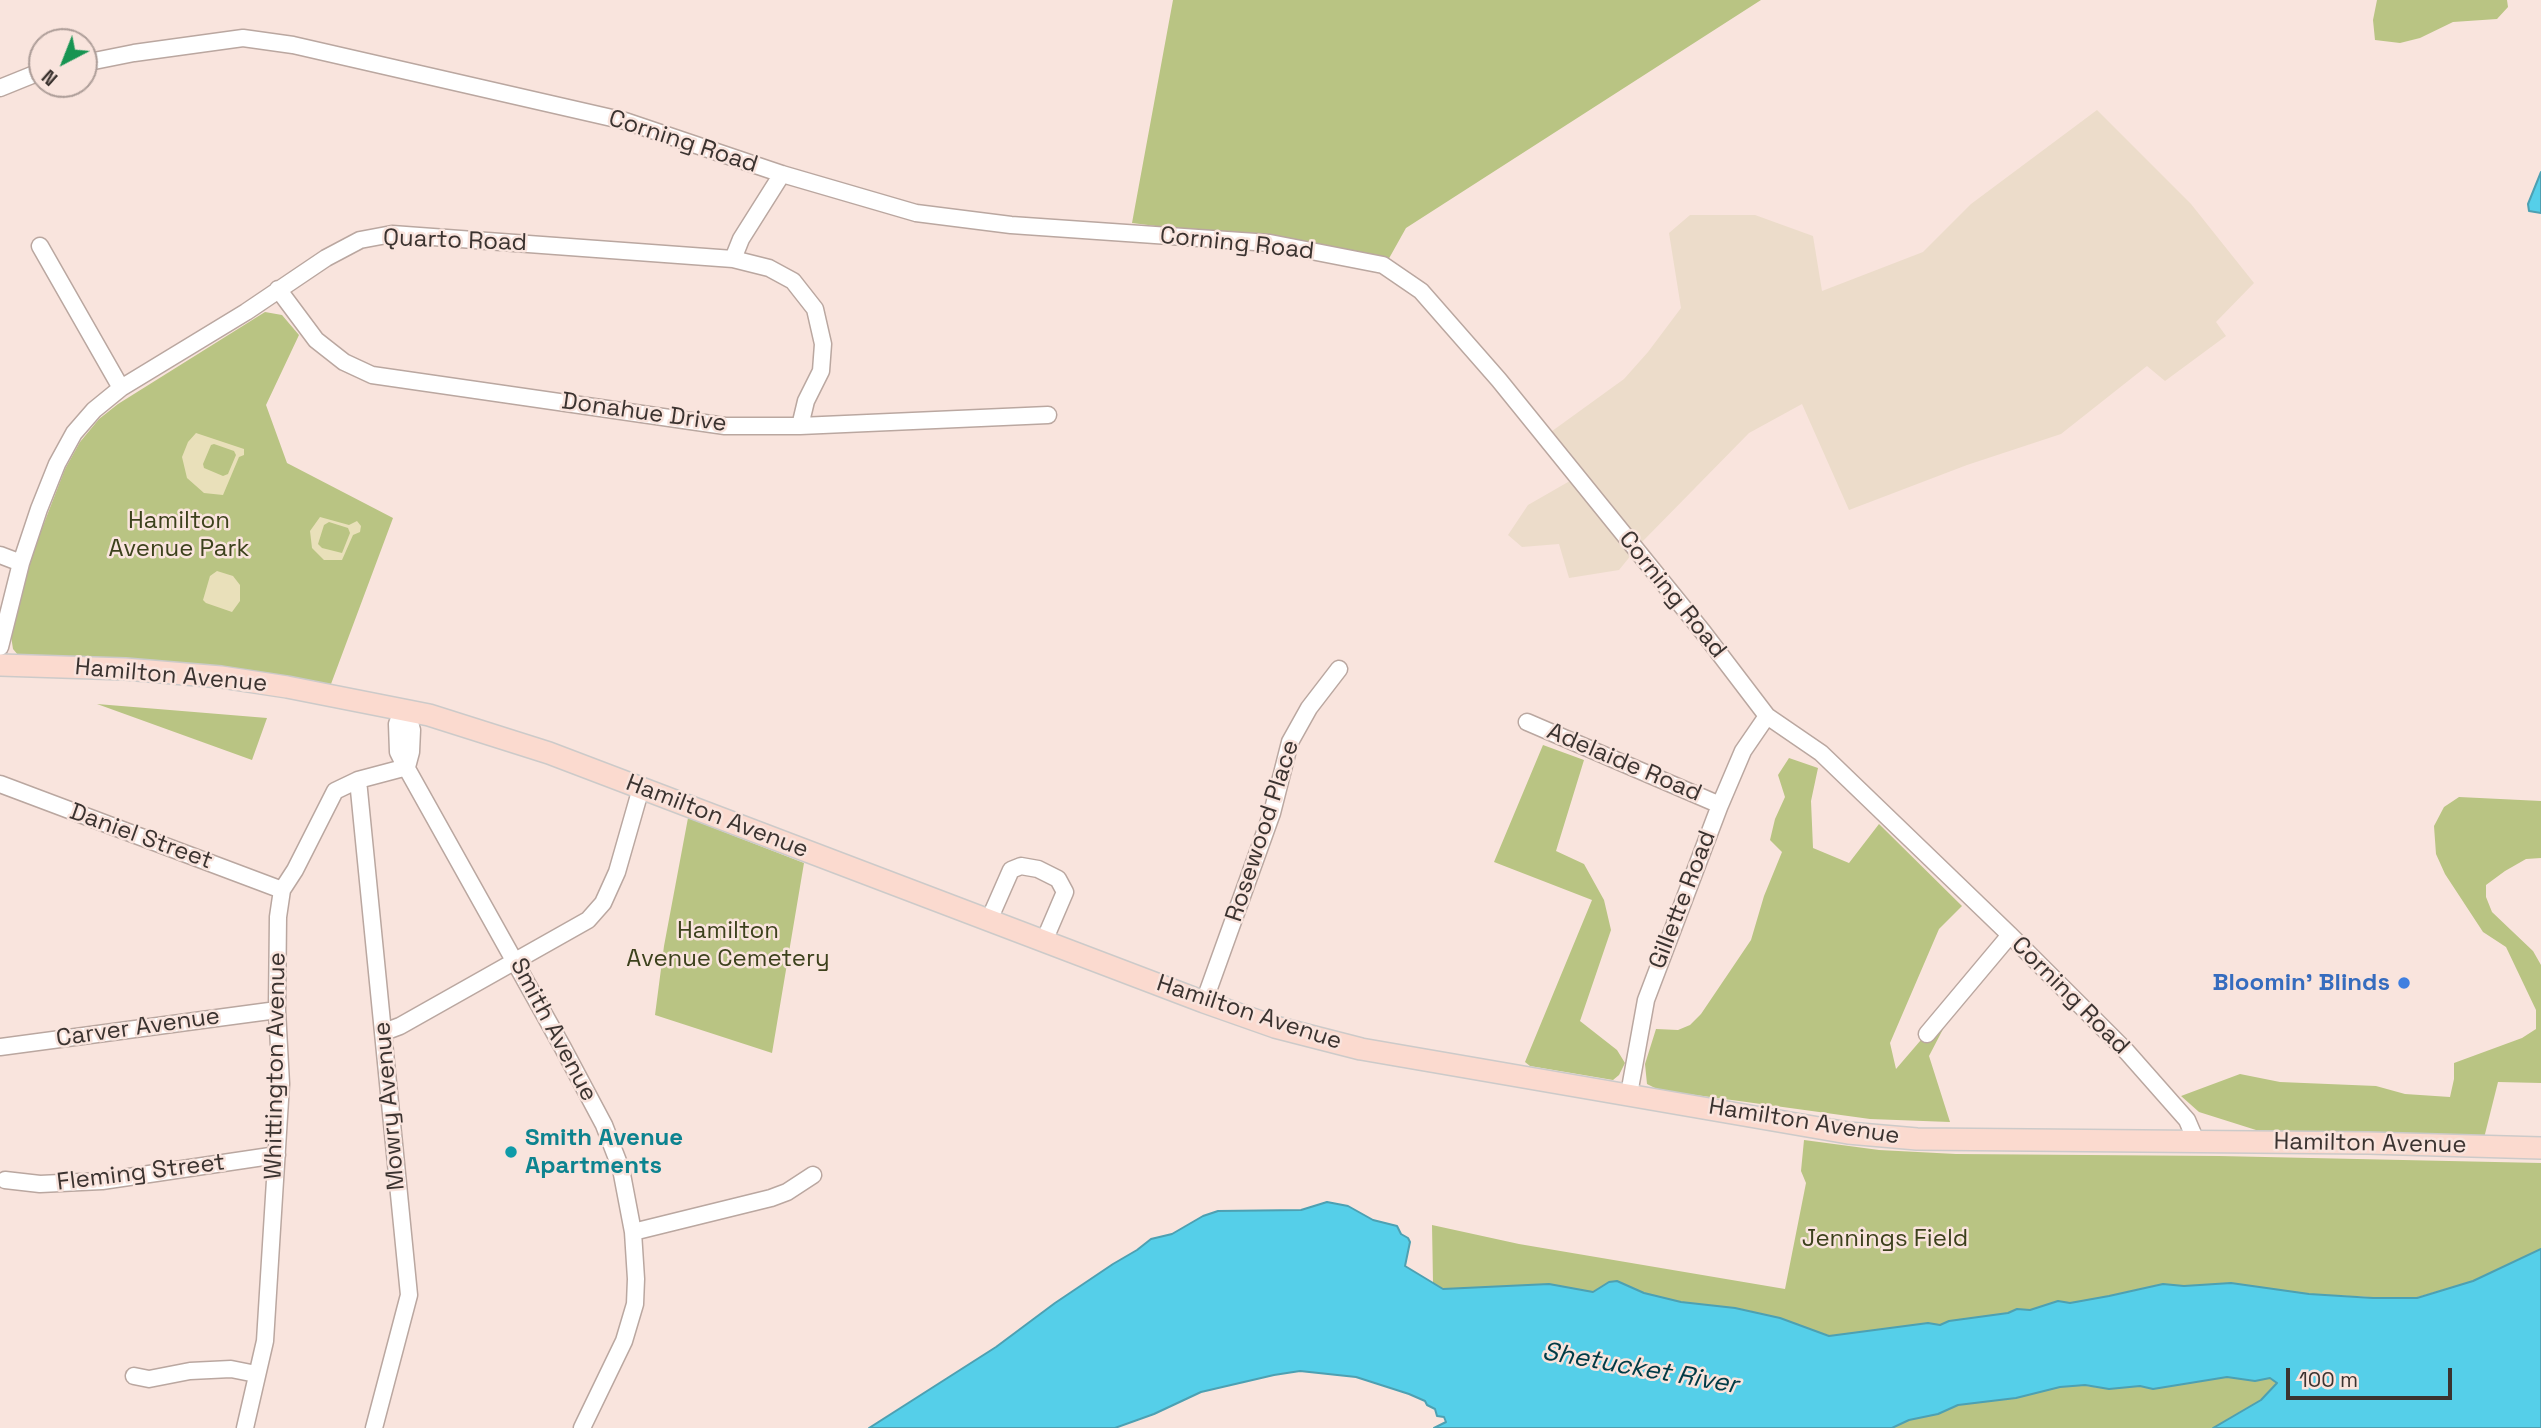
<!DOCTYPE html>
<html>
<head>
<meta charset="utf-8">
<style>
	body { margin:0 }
	#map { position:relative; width:2541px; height:1428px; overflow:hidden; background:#f9e4dd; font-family:"Space Grotesk",sans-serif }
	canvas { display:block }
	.north { position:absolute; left:28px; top:28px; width:70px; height:70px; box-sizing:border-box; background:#f9e4dd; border:2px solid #ad9d98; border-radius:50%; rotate:222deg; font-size:19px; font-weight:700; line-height:28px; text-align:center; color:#3b3330 }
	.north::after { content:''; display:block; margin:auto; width:24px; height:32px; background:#179452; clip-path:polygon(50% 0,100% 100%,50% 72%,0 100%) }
	.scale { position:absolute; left:2286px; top:1368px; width:166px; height:32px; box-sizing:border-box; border:4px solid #3b3330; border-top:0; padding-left:9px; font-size:21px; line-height:24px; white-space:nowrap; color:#3b3330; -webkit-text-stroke:5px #f9e4dd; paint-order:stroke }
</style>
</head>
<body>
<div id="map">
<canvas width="2541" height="1428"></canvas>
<div class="north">N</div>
<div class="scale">100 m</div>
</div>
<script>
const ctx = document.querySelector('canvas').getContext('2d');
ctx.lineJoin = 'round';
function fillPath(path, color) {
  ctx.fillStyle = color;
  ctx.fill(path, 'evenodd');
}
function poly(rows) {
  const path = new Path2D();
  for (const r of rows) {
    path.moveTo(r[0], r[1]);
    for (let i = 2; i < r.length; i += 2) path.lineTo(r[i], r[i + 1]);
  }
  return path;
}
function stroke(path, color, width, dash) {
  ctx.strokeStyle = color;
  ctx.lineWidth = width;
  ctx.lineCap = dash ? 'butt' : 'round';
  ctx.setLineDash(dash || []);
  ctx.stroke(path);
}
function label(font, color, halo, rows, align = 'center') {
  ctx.font = font + ' "Space Grotesk",sans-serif';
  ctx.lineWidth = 5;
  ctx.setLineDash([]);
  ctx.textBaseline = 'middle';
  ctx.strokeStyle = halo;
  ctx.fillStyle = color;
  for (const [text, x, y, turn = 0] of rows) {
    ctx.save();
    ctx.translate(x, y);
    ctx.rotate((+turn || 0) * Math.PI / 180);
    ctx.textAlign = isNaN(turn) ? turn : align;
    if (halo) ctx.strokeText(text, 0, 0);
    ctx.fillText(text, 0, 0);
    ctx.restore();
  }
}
fillPath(poly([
	[2097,110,2191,204,2254,283,2216,322,2226,336,2165,381,2147,366,2061,434,1967,465,1849,510,1802,404,1749,433,1641,543,1619,570,1569,578,1559,544,1522,547,1508,535,1528,505,1582,474,1548,434,1624,379,1648,352,1681,308,1669,233,1690,215,1755,215,1813,236,1822,291,1923,252,1971,204]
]), '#ecdcca');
fillPath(poly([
	[1173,0,1761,0,1406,228,1387,262,1338,249,1132,223],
	[2377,0,2507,0,2508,7,2497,19,2453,22,2420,38,2400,43,2375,40,2373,20],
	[265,312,282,315,299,335,266,405,287,463,393,518,331,684,223,668,18,655,13,649,11,636,27,567,65,469,80,442,99,419,118,404],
	[97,704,267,718,252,760],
	[1543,745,1584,760,1556,851,1584,864,1604,900,1611,930,1580,1021,1617,1050,1625,1063,1619,1075,1613,1080,1530,1066,1525,1062,1592,900,1494,862],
	[1789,758,1818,768,1811,801,1813,848,1849,863,1879,824,1962,906,1939,929,1890,1043,1896,1069,1951,1005,1953,1010,1929,1056,1950,1122,1870,1119,1659,1090,1647,1084,1645,1064,1656,1029,1678,1030,1690,1025,1701,1014,1751,940,1764,896,1782,852,1770,840,1775,819,1785,797,1778,775],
	[2459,797,2541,801,2541,858,2526,859,2505,871,2486,885,2486,897,2492,912,2533,951,2541,965,2541,1083,2498,1082,2484,1138,2256,1130,2199,1112,2181,1096,2240,1074,2280,1082,2376,1086,2405,1094,2450,1097,2454,1079,2454,1063,2522,1038,2536,1029,2536,1010,2506,947,2483,932,2445,874,2436,854,2434,826,2444,807],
	[688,818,804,863,772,1053,655,1015,664,946],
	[1804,1140,1879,1150,1956,1154,2219,1156,2541,1163,2541,1249,2473,1281,2411,1299,2309,1294,2231,1283,2184,1286,2163,1284,2109,1296,2070,1303,2058,1301,2030,1310,2017,1309,2008,1313,1948,1321,1940,1325,1928,1323,1831,1336,1767,1315,1681,1302,1644,1293,1617,1281,1609,1282,1593,1292,1549,1284,1443,1289,1433,1283,1432,1225,1519,1244,1785,1289,1806,1183,1801,1171],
	[2227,1377,2255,1381,2270,1378,2277,1383,2261,1400,2213,1428,1892,1428,1909,1420,1938,1414,1958,1405,2016,1398,2060,1387,2079,1385,2109,1389,2140,1386,2153,1389]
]), '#b9c483');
fillPath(poly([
	[196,433,244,449,244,455,239,457,223,495,204,493,187,478,182,457,188,442],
	[214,444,234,451,236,455,228,474,223,476,204,468,203,464,211,445],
	[320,517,349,525,357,521,361,526,360,532,353,535,342,560,324,560,312,548,310,531],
	[329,522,348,528,350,533,342,553,322,548,318,544,324,525],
	[217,571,233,576,240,585,240,601,232,612,206,603,203,600,210,576]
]), '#e9e0ba');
const water = poly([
	[2541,172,2541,213,2529,211,2528,204,2541,172],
	[1327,1202,1348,1206,1373,1220,1397,1226,1401,1234,1408,1238,1410,1242,1405,1266,1443,1289,1549,1284,1593,1292,1609,1282,1617,1281,1644,1293,1681,1302,1735,1308,1780,1318,1829,1336,1928,1323,1940,1325,1949,1321,2008,1313,2017,1309,2030,1310,2058,1301,2070,1303,2109,1296,2163,1284,2184,1286,2231,1283,2309,1294,2373,1298,2417,1298,2473,1281,2541,1249,2541,1428,2213,1428,2261,1400,2277,1383,2270,1378,2255,1381,2227,1377,2153,1389,2140,1386,2109,1389,2085,1385,2060,1387,2016,1398,1958,1405,1938,1414,1909,1420,1892,1428,1434,1428,1446,1422,1444,1417,1437,1416,1435,1409,1427,1405,1425,1401,1409,1394,1356,1377,1300,1371,1274,1375,1201,1392,1154,1414,1115,1428,869,1428,996,1347,1055,1303,1113,1264,1137,1250,1151,1239,1172,1234,1203,1216,1218,1211,1301,1210,1327,1202]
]);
fillPath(water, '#55cfe9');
stroke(water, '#4da0b2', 2);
const minor = poly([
	[84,63,134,53,243,38,293,45,625,121,782,174,916,213,1011,225,1270,243,1383,265,1421,291,1499,380,1703,632,1767,716,1821,753,2010,935,2127,1052,2187,1120,2196,1141],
	[0,88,42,71],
	[40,246,121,388],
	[733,259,741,239,782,174],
	[278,289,316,340,344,362,372,375,725,426,800,426,1048,415],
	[0,555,21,563],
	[0,647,21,563,39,509,57,464,74,433,94,410,121,388,246,312,326,258,360,240,392,234,733,259,769,268,793,281,815,309,823,344,821,371,806,401,800,426],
	[1527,722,1720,805],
	[407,767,411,752,412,730,408,716,403,709,397,724,398,752,401,758,563,1048,604,1125,621,1169,633,1232,636,1279,635,1304,624,1341,582,1428],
	[358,780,409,1295,374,1428],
	[0,784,282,890],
	[989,920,1011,870,1021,866,1038,869,1058,879,1065,892,1044,941],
	[1204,1002,1272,813,1290,742,1309,708,1339,669],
	[384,1032,400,1026,588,920,603,903,617,872,641,788],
	[1927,1034,2010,935],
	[0,1047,277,1010],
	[1629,1094,1646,1000,1720,805,1743,751,1767,716],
	[5,1180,40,1184,102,1181,277,1155],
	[633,1232,771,1198,787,1192,813,1175],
	[134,1376,149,1379,190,1371,231,1369,256,1374],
	[245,1428,265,1341,281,1084,277,1010,278,917,282,890,295,870,335,791,358,780,407,767]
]);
const major = poly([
	[0,665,125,669,221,677,287,687,429,715,549,753,1204,1002,1275,1027,1361,1049,1848,1133,1917,1139,2368,1143,2541,1148]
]);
stroke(minor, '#baa7a0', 19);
stroke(major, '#cccac9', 24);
stroke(minor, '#fff', 16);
stroke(major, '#fbdacf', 21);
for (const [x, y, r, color] of [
	[2404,983,7,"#3f7fe0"],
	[511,1152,7,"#0f9aa8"]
]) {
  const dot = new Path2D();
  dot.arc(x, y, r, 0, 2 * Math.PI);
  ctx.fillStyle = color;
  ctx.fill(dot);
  stroke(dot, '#f9e4dd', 2.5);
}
label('24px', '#3b3330', '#f9e4dd', [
	["Corning Road",683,142,18],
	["Quarto Road",455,241,2],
	["Corning Road",1237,244,6],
	["Donahue Drive",644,413,8],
	["Corning Road",1672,595,51],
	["Hamilton Avenue",171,676,5],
	["Adelaide Road",1624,763,23],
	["Hamilton Avenue",717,817,21],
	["Rosewood Place",1263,831,-72],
	["Daniel Street",141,837,20],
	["Gillette Road",1683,900,-69],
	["Corning Road",2070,996,45],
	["Hamilton Avenue",1249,1013,18],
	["Carver Avenue",138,1028,-8],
	["Smith Avenue",553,1030,62],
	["Whittington Avenue",276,1066,-89],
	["Mowry Avenue",390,1106,-95],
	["Hamilton Avenue",1804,1122,9],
	["Hamilton Avenue",2370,1144,1],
	["Fleming Street",141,1173,-7]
]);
label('24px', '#3c411c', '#f9e4dd', [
	["Hamilton",179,521],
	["Avenue Park",179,549],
	["Hamilton",728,931],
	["Avenue Cemetery",728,959],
	["Jennings Field",1885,1239]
]);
label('bold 24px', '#366cbe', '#f9e4dd', [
	["Bloomin' Blinds",2390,983]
], 'right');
label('bold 24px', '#0d838f', '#f9e4dd', [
	["Smith Avenue",525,1138],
	["Apartments",525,1166]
], 'left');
label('italic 26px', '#003b46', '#f9e4dd', [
	["Shetucket River",1640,1369,10]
]);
</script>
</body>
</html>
